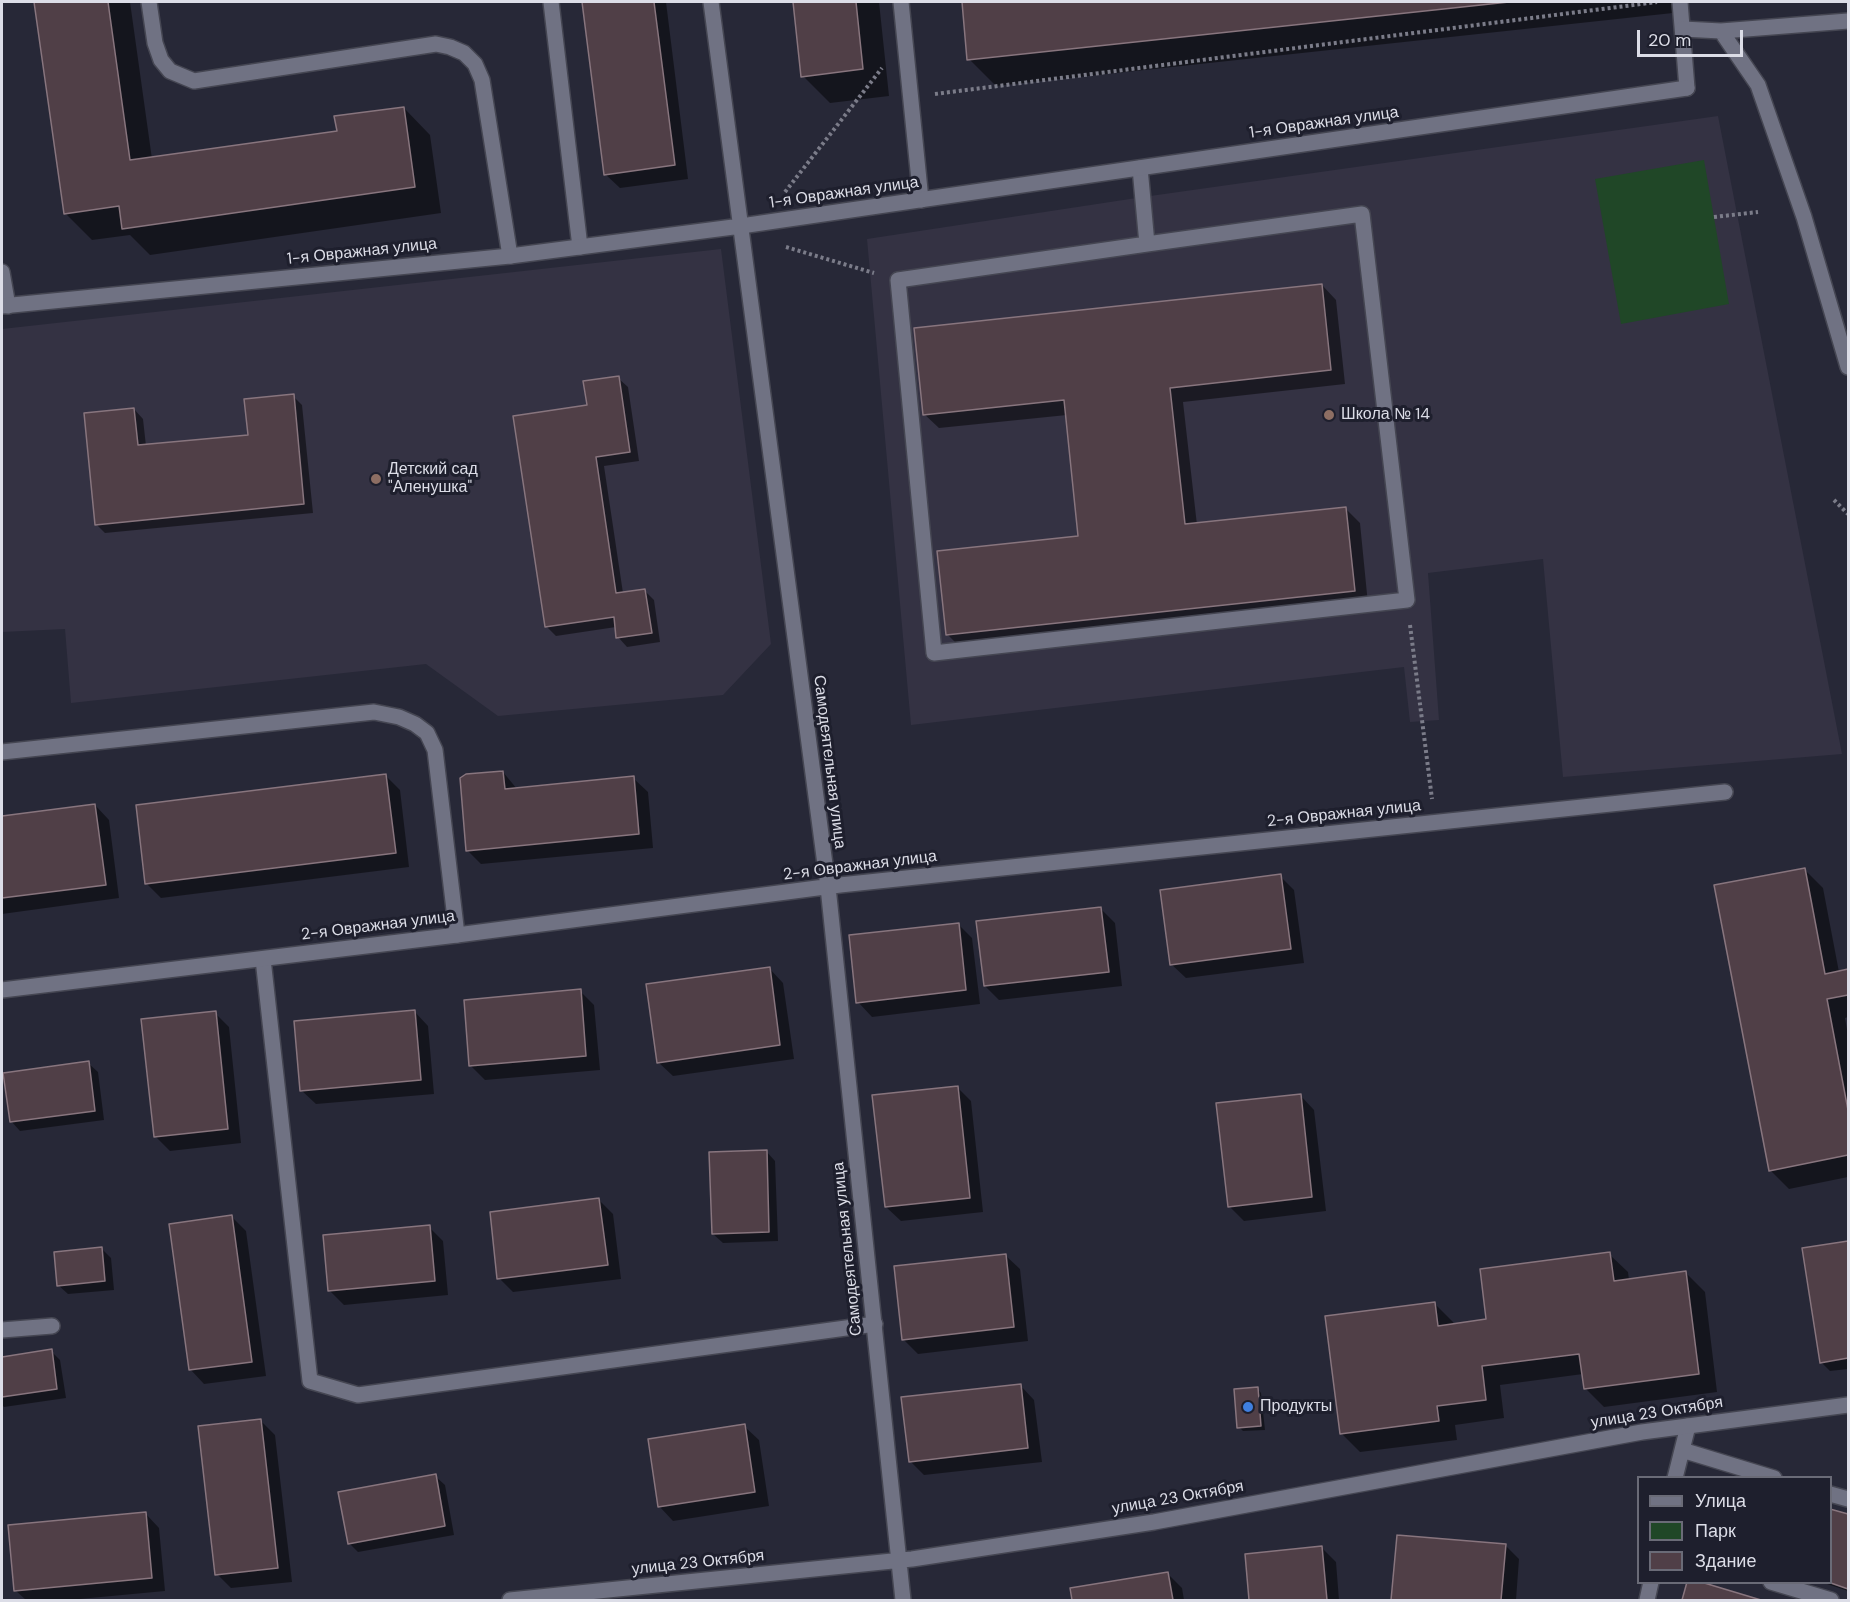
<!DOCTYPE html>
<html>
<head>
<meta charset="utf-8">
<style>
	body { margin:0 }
	#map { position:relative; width:1850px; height:1602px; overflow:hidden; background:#272837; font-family:"DM Sans",sans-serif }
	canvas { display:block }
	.frame { position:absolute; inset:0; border:3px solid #dcdde7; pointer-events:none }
	.legend { position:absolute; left:1637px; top:1476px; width:195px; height:108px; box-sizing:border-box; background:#1e1f2d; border:2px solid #6a6b77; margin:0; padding:8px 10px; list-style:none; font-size:18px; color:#dcdde7 }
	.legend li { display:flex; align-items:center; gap:12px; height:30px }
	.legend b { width:30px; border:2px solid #6a6b77 }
	.scale { position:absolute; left:1637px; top:30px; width:106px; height:27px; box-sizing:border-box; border:3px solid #dcdde7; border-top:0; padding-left:8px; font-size:18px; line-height:21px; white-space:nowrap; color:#dcdde7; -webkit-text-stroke:4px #1e1f2d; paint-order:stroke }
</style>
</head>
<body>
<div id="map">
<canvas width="1850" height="1602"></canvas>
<div class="frame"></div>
<ul class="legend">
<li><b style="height:8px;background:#707283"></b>Улица</li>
<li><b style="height:16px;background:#204727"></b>Парк</li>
<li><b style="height:16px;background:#503f47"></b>Здание</li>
</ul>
<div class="scale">20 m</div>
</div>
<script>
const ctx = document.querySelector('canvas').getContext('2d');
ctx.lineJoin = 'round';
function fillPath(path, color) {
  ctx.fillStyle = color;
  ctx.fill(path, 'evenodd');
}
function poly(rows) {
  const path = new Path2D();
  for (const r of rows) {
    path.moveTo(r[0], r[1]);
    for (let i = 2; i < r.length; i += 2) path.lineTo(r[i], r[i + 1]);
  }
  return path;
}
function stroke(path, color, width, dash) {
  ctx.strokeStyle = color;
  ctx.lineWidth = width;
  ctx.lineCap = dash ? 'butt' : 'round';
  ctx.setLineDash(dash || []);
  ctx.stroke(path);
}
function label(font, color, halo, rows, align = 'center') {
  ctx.font = font + ' "DM Sans",sans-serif';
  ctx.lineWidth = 6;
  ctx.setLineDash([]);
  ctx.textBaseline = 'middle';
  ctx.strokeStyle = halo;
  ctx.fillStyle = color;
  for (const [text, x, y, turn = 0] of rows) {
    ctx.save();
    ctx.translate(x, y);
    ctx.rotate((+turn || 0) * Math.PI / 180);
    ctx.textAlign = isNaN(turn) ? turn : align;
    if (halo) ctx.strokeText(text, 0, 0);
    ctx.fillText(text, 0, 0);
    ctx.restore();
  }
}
fillPath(poly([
	[1718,116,1842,754,1563,777,1543,559,1428,573,1439,720,1410,722,1404,667,911,725,867,239,1143,197],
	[721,249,771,644,723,695,498,716,426,664,71,703,65,629,2,632,2,329]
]), '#343243');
fillPath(poly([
	[1704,160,1729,304,1621,324,1595,179]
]), '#204727');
fillPath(poly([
	[35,2,130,2,152,159,339,132,404,108,430,135,441,213,150,255,130,235,92,240,65,213],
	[584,2,666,2,688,179,620,188,605,174],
	[794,2,879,2,889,96,830,103,803,76],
	[963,2,1672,2,1673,13,996,86,969,59],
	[1322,285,1336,300,1345,384,1183,402,1197,525,1345,508,1360,523,1368,604,962,649,948,635,1080,538,1067,415,939,428,924,414],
	[618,378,628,387,639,461,604,466,623,593,644,590,654,600,660,642,627,647,618,637,616,627,556,636,546,626,588,406],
	[293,396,302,405,313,513,105,533,96,524,134,409,143,419,146,446,250,436],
	[503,772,517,789,633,778,648,792,653,848,481,864,467,850],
	[386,776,400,790,409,867,161,898,147,884],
	[95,805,109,820,119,898,2,914,2,817],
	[1804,869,1823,888,1839,972,1848,970,1848,1017,1845,1018,1848,1035,1848,1177,1789,1189,1770,1170],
	[1280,876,1294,890,1304,963,1186,978,1171,964],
	[1101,909,1115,923,1122,986,999,1000,985,986],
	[958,924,972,938,980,1004,872,1017,858,1002],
	[769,968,783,983,794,1059,673,1076,658,1062],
	[580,991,594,1005,600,1070,485,1080,471,1066],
	[414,1011,428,1026,434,1094,316,1104,301,1090],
	[215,1013,229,1027,241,1143,170,1151,155,1136],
	[88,1063,98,1072,104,1120,20,1131,11,1121],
	[957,1087,971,1101,983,1212,901,1221,886,1207],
	[1300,1095,1314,1110,1326,1211,1244,1221,1229,1206],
	[766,1151,775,1161,778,1241,723,1243,713,1234],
	[599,1200,613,1214,621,1279,513,1292,499,1278],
	[232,1217,246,1231,266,1376,204,1384,190,1369],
	[429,1227,443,1241,448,1295,344,1305,329,1290],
	[1848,1243,1848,1369,1830,1371,1821,1362,1804,1249],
	[102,1249,111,1258,114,1290,68,1294,58,1285],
	[1609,1254,1628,1272,1629,1280,1686,1273,1705,1292,1717,1392,1604,1407,1585,1388,1583,1374,1500,1385,1504,1418,1455,1425,1457,1440,1360,1452,1341,1433,1435,1304,1453,1322,1454,1325,1487,1321],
	[1005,1255,1020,1269,1028,1341,918,1354,904,1340],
	[51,1351,60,1360,66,1398,4,1407,2,1405,2,1358],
	[1020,1385,1034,1400,1042,1462,924,1475,910,1461],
	[1257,1388,1261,1393,1265,1430,1243,1431,1239,1427],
	[261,1421,275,1435,292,1582,231,1588,217,1574],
	[744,1426,759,1440,769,1506,673,1521,659,1506],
	[435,1476,445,1485,454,1535,358,1552,349,1543],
	[1830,1510,1848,1516,1848,1591,1821,1582,1830,1582],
	[145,1513,159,1528,165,1591,69,1600,26,1600,15,1590],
	[1399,1536,1505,1545,1519,1559,1516,1600,1393,1600],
	[1322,1548,1336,1562,1339,1600,1251,1600,1247,1555],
	[1168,1574,1182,1588,1184,1600,1074,1600,1072,1589],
	[1689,1582,1696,1582,1756,1600,1683,1600]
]), '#0007');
const building = poly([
	[34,2,108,2,130,160,337,131,334,116,404,107,415,187,122,229,119,206,64,214,34,2],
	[582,2,654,2,675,165,604,175,582,2],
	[793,2,856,2,863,69,801,77,793,2],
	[962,2,1509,2,967,60,962,2],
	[1322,284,1331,370,1170,388,1185,524,1346,507,1355,591,946,635,937,551,1078,536,1064,400,923,415,914,328,1322,284],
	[619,376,630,452,596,457,616,593,645,589,652,633,616,638,614,617,545,627,513,416,587,405,583,381,619,376],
	[294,394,304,504,95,525,84,413,134,408,138,445,248,435,244,399,294,394],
	[503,771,505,789,634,776,639,834,466,851,460,778,466,774,503,771],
	[386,774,396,853,145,884,136,805,386,774],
	[95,804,106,885,2,898,2,816,95,804],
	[1805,868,1825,974,1848,969,1848,995,1827,999,1848,1110,1848,1155,1769,1171,1714,885,1805,868],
	[1281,874,1291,949,1170,965,1160,890,1281,874],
	[1101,907,1109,972,984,986,976,921,1101,907],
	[959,923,966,990,856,1003,849,935,959,923],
	[770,967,780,1045,657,1063,646,984,770,967],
	[581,989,586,1056,469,1066,464,1000,581,989],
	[415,1010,421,1080,300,1091,294,1021,415,1010],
	[216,1011,228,1129,154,1137,141,1019,216,1011],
	[89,1061,95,1111,10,1122,3,1073,89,1061],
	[958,1086,970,1198,885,1207,872,1095,958,1086],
	[1301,1094,1312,1197,1228,1207,1216,1103,1301,1094],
	[767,1150,769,1232,712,1234,709,1152,767,1150],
	[599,1198,608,1265,497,1279,490,1212,599,1198],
	[232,1215,252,1362,189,1370,169,1224,232,1215],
	[430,1225,435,1281,328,1291,323,1235,430,1225],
	[1848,1241,1848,1358,1820,1363,1802,1248,1848,1241],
	[102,1247,105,1281,57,1286,54,1252,102,1247],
	[1610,1252,1614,1281,1686,1271,1699,1374,1584,1389,1579,1354,1482,1366,1486,1400,1437,1406,1439,1421,1340,1434,1325,1316,1435,1302,1438,1326,1486,1319,1480,1269,1610,1252],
	[1006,1254,1014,1327,902,1340,894,1266,1006,1254],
	[52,1349,57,1389,2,1397,2,1357,52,1349],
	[1021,1384,1028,1448,909,1462,901,1397,1021,1384],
	[1258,1387,1261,1426,1237,1428,1234,1389,1258,1387],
	[261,1419,278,1568,215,1575,198,1426,261,1419],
	[745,1424,755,1492,658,1507,648,1439,745,1424],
	[436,1474,445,1526,348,1544,338,1492,436,1474],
	[1830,1509,1848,1514,1848,1589,1828,1582,1830,1582,1830,1509],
	[146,1512,152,1578,14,1591,8,1525,146,1512],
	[1397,1535,1506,1544,1501,1600,1391,1600,1397,1535],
	[1322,1546,1327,1600,1249,1600,1245,1554,1322,1546],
	[1168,1572,1173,1600,1072,1600,1070,1588,1168,1572],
	[1687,1582,1701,1582,1761,1600,1682,1600,1687,1582]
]);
fillPath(building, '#503f47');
stroke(building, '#88757e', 1.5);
const lane = poly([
	[149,2,155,43,161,60,170,71,194,81,436,44,450,47,464,53,475,64,482,80,510,256],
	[551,2,580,247],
	[901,2,921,200],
	[1680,2,1687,88],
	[1140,168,1147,244,898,280,934,653,1407,600,1362,214,1147,244],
	[2,272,8,306],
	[2,752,374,712,399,717,415,724,427,733,435,750,457,935],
	[263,959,310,1381,358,1395,875,1324],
	[2,1330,52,1326],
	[1682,1450,1774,1478],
	[1675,1478,1688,1426],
	[1830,1494,1848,1499],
	[1771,1582,1831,1600],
	[1647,1600,1651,1582]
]);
const street = poly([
	[711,2,828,887,903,1600],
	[1683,29,1721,31,1848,21],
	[1721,31,1758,85,1804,217,1848,367],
	[2,306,510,256,741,226,1687,88],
	[2,990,457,935,840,885,1725,792],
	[510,1600,912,1559,1154,1522,1642,1432,1848,1405]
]);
stroke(lane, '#454652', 18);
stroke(street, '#454652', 18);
stroke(poly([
	[935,94,1657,2],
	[785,192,882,68],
	[1714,217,1758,212],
	[786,247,874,273],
	[1834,500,1848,514],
	[1410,625,1432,799]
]), '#7b7c89', 4, [3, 3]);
stroke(lane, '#707283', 15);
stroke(street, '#707283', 15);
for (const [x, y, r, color] of [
	[1329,415,6,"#8d6e63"],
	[376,479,6,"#8d6e63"],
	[1248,1407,6,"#3f7fe0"]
]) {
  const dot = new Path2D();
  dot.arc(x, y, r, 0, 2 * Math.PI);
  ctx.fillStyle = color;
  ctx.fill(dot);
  stroke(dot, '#1e1f2d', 2);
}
label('16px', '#dcdde7', '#1e1f2d', [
	["1-я Овражная улица",1324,123,-8],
	["1-я Овражная улица",844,193,-8],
	["1-я Овражная улица",362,252,-6],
	["Самодеятельная улица",829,762,83],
	["2-я Овражная улица",1344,814,-6],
	["2-я Овражная улица",860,866,-7],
	["2-я Овражная улица",378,926,-7],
	["Самодеятельная улица",848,1249,-96],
	["улица 23 Октября",1657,1413,-9],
	["улица 23 Октября",1178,1498,-10],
	["улица 23 Октября",698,1563,-6]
]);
label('16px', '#dcdde7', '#1e1f2d', [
	["Школа № 14",1341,415],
	["Детский сад",388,470],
	["\"Аленушка\"",388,488],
	["Продукты",1260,1407]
], 'left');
</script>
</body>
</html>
